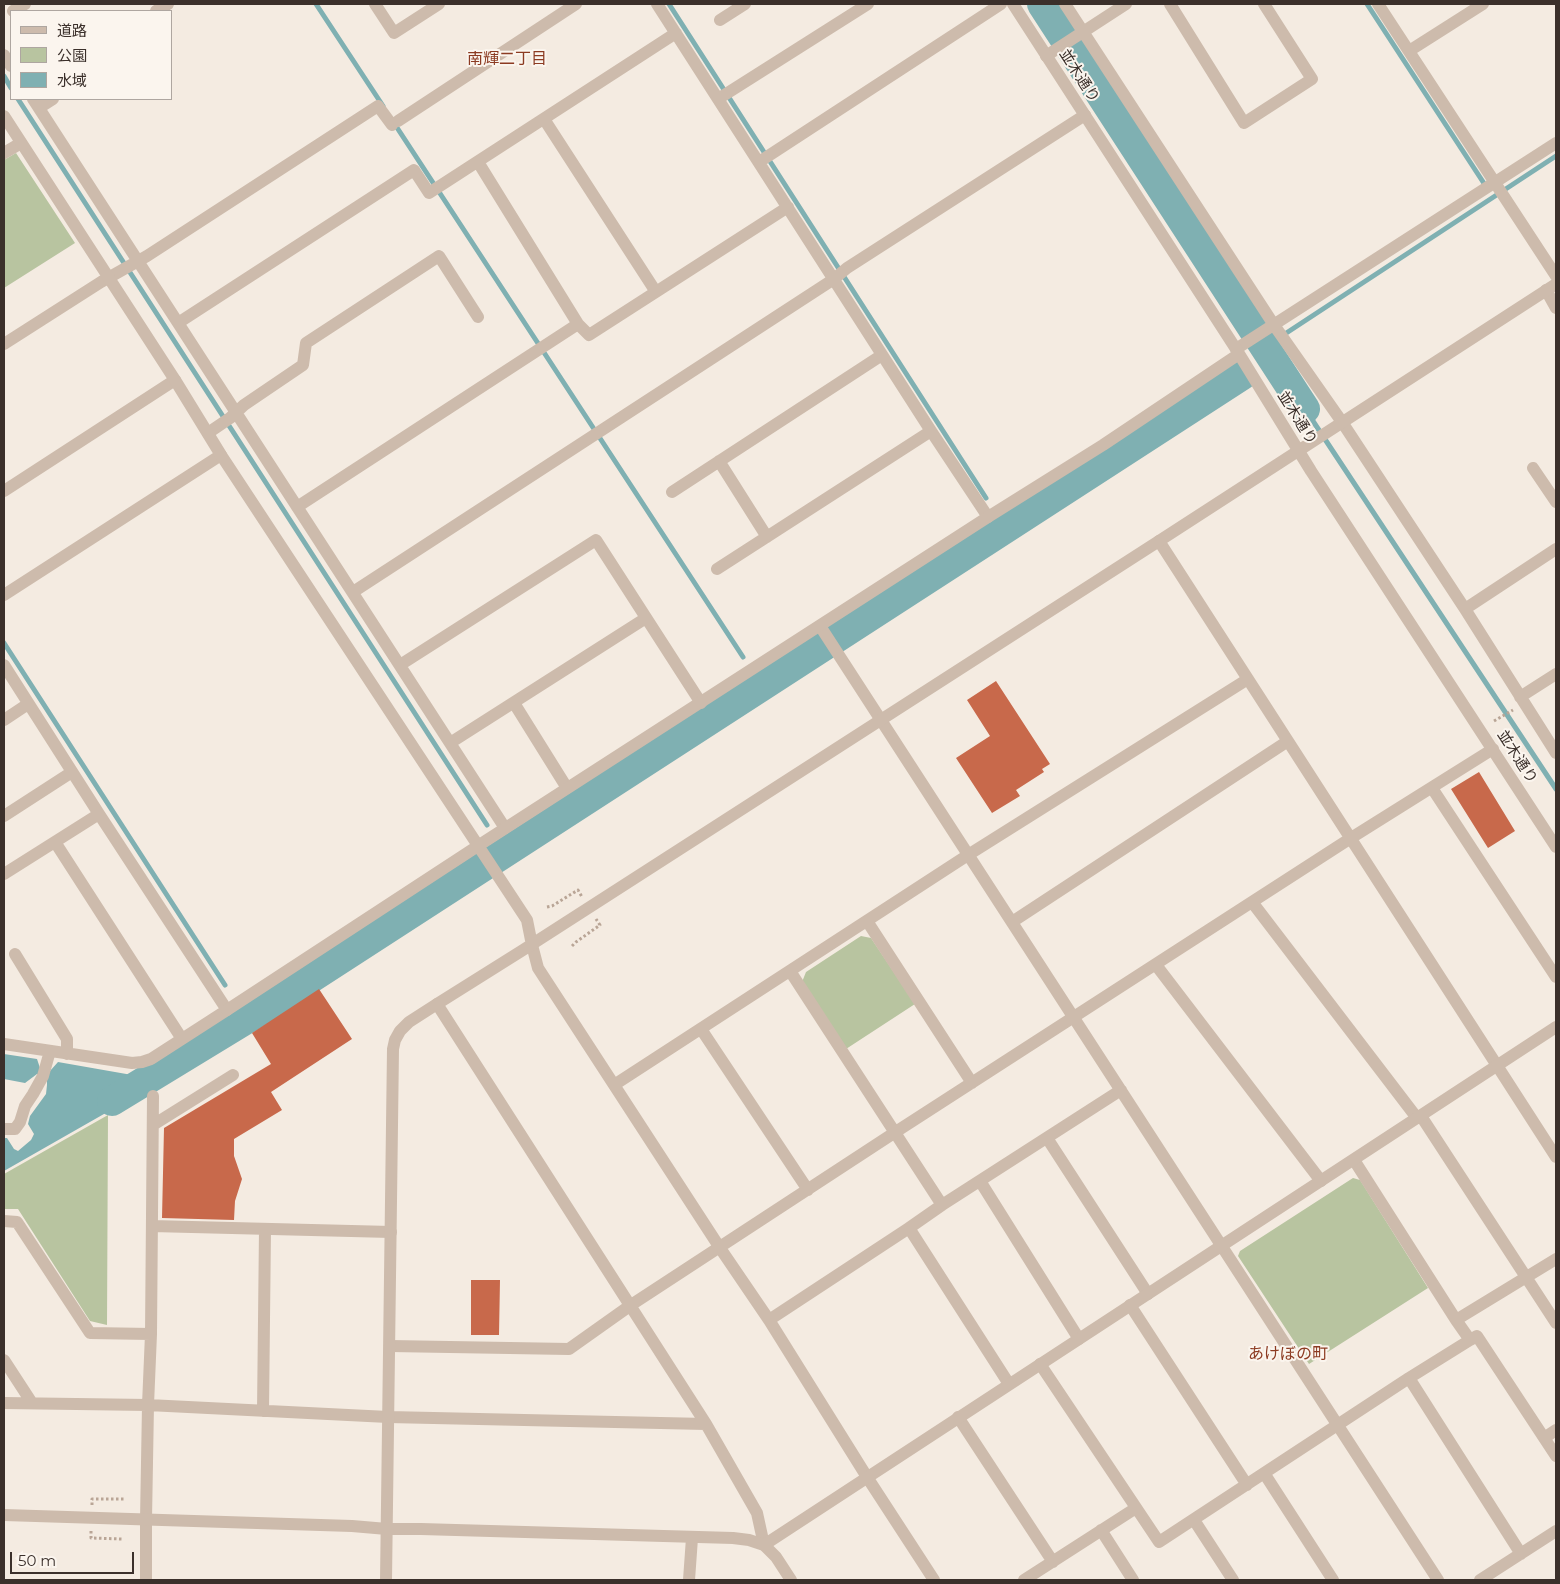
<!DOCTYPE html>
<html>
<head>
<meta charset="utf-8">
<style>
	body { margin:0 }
	#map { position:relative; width:1560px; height:1584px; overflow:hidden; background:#f4ebe1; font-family:Montserrat,"Noto Sans JP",sans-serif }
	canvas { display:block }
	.frame { position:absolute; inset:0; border:5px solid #3b302b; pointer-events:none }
	.legend { position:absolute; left:10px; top:10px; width:162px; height:90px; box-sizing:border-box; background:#fbf5ee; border:1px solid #aea6a0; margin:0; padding:6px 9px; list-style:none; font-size:15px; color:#3b302b }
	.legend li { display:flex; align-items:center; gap:10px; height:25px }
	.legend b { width:25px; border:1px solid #aea6a0 }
	.scale { position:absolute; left:10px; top:1552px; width:124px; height:22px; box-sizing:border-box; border:2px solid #3b302b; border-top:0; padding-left:6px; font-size:15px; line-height:18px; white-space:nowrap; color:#3b302b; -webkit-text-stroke:4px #fbf5ee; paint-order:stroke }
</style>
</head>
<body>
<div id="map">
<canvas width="1560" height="1584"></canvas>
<div class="frame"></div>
<ul class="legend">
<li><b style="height:6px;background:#cdbbac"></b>道路</li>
<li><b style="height:14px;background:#b8c4a0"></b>公園</li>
<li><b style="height:14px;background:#7fb0b2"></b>水域</li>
</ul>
<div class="scale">50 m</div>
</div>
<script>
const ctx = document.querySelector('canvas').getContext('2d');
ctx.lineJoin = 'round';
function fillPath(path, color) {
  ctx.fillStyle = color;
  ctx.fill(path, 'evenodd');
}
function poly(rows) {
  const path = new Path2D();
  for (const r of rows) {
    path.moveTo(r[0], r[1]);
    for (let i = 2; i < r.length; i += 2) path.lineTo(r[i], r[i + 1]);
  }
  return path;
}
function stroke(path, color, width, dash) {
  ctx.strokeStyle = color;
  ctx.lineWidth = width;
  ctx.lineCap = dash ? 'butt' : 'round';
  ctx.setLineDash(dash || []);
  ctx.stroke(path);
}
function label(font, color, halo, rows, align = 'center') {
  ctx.font = font + ' Montserrat,"Noto Sans JP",sans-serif';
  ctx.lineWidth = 4;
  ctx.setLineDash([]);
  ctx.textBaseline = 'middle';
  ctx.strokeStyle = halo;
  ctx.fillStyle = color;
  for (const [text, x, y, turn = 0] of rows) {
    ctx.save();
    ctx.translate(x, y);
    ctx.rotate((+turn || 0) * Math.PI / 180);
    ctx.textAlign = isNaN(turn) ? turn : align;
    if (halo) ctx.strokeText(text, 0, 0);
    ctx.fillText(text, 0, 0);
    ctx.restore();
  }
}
fillPath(poly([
	[16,153,75,243,4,288,4,160],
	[861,936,871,938,915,1004,846,1049,802,982,806,972],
	[108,1115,107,1325,90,1321,18,1209,4,1209,4,1174],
	[1353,1178,1360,1180,1428,1288,1309,1364,1238,1256,1240,1251]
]), '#b8c4a0');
fillPath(poly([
	[4,1054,37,1059,40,1068,50,1071,58,1062,132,1075,148,1068,146,1090,4,1171,4,1138,7,1138,14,1149,18,1151,31,1140,34,1134,28,1124,30,1116,46,1094,47,1085,47,1075,37,1074,25,1083,4,1079]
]), '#7fb0b2');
stroke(poly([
	[316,4,383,106],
	[669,4,986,498],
	[1367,4,1487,188],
	[4,76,11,88],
	[18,99,487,825],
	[394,123,743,657],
	[1265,347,1556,156],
	[1305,409,1556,789],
	[1001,520,1006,528],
	[4,643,225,985],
	[759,681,763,686],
	[502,848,505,853],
	[244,1015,247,1019]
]), '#7fb0b2', 5);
stroke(poly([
	[1042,4,1305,409],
	[112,1101,268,1006,1241,376]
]), '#7fb0b2', 30);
fillPath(poly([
	[996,681,1050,764,1042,769,1044,772,1016,790,1020,796,992,813,956,758,990,736,967,700],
	[1479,772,1515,831,1488,848,1451,789],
	[319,989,352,1039,271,1092,282,1110,234,1139,234,1156,242,1179,235,1201,234,1220,162,1218,164,1128,271,1064,252,1033],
	[471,1280,500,1280,499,1335,471,1335]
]), '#c8694b');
stroke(poly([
	[1494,721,1513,710],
	[547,907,552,906,578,890,582,897],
	[572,946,576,942,600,925,596,919],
	[92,1505,92,1499,126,1499],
	[91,1531,91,1538,122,1539]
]), '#b9a596', 3, [2.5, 2.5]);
stroke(poly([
	[375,4,394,33,439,4],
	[657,4,931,431,988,517],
	[1065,4,1274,325,1342,422,1465,609,1556,753],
	[1170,4,1244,123,1312,79,1264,4],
	[1378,4,1556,276],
	[13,11,25,4],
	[156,11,168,4],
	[720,20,745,4],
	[1409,51,1483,4],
	[4,55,11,66],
	[1046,56,1126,4],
	[33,99,505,828],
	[718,99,868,4],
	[39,108,53,99],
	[544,119,656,292],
	[398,121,576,4],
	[4,153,21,143],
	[478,162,578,324,589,335,788,207],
	[759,162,1001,4],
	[1546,290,1556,308],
	[178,323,414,170,429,193,676,33],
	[4,344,101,282,147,256,378,106,392,125],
	[1236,349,1556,143],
	[208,433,230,418,244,405,303,365,306,343,439,256,478,317],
	[719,461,767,537],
	[1533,468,1556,502],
	[4,491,175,380],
	[672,492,882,355],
	[297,507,578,324],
	[1159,541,1556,1157],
	[717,569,931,431],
	[353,592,834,279,847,268,1085,115],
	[4,595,221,455],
	[1465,609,1556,549],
	[820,626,1438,1580],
	[4,665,99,814,227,1010,151,1059,142,1062,132,1063,4,1044],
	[400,665,596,540,701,703],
	[1520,697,1556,674],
	[514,703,567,788],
	[4,720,28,704],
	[450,743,646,618],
	[1432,788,1556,977],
	[4,816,72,772],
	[55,842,182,1039],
	[4,874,99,814],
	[1252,902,1417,1118],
	[867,921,972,1083],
	[1012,922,1288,741],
	[532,945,538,968,720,1248,769,1320,867,1477,934,1580],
	[15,954,67,1039,67,1054],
	[1156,965,1321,1181],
	[790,971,942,1205,909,1228,1009,1384],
	[437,1004,706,1424,757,1513,764,1545],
	[701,1029,808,1190],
	[614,1085,968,855,1248,679],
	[1421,1116,1556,1323],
	[153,1125,233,1075],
	[4,1129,15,1129,20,1122,25,1106,33,1094,43,1076,50,1051],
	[1047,1138,1148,1294],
	[1354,1160,1456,1320],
	[980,1181,1079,1339],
	[942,1205,1121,1090],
	[4,1221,17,1222,90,1333,151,1334],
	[152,1226,391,1232],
	[1130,1305,1247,1485],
	[769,1320,909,1228],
	[1470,1340,1477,1336,1556,1456],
	[390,1346,569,1349,631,1305,894,1133,1351,838,1493,749],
	[4,1360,32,1403],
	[1040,1364,1159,1542,1409,1378,1470,1340,1456,1320,1556,1259],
	[1409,1378,1521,1554],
	[4,1403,148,1405,388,1417,706,1424],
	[263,1411,265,1229],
	[958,1417,1053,1562],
	[1544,1438,1556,1430],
	[1264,1473,1333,1580],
	[1194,1520,1233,1580],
	[1101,1530,1133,1580],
	[146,1580,146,1520,148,1405,151,1334,153,1096],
	[689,1580,692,1538],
	[1024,1580,1136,1508],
	[1480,1580,1556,1531]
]), '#cdbbac', 12);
stroke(poly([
	[1013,4,1236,349,1311,471,1556,847],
	[4,116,175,380,221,455,527,920,532,945],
	[227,1010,487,840,988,517,1103,445,1239,354],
	[4,1515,352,1526,387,1529,421,1529,733,1538,749,1540,764,1545,776,1557,791,1580],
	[764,1545,1556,1027],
	[386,1580,393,1049,395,1040,400,1031,409,1022,437,1004,523,950,1159,541,1556,284]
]), '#cdbbac', 12);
label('15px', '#3b302b', '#fbf5ee', [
	["並木通り",1079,76,57],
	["並木通り",1297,418,58],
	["並木通り",1517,757,57]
]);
label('16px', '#8c3b22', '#fbf5ee', [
	["南輝二丁目",507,59],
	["あけぼの町",1288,1354]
]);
</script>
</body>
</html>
